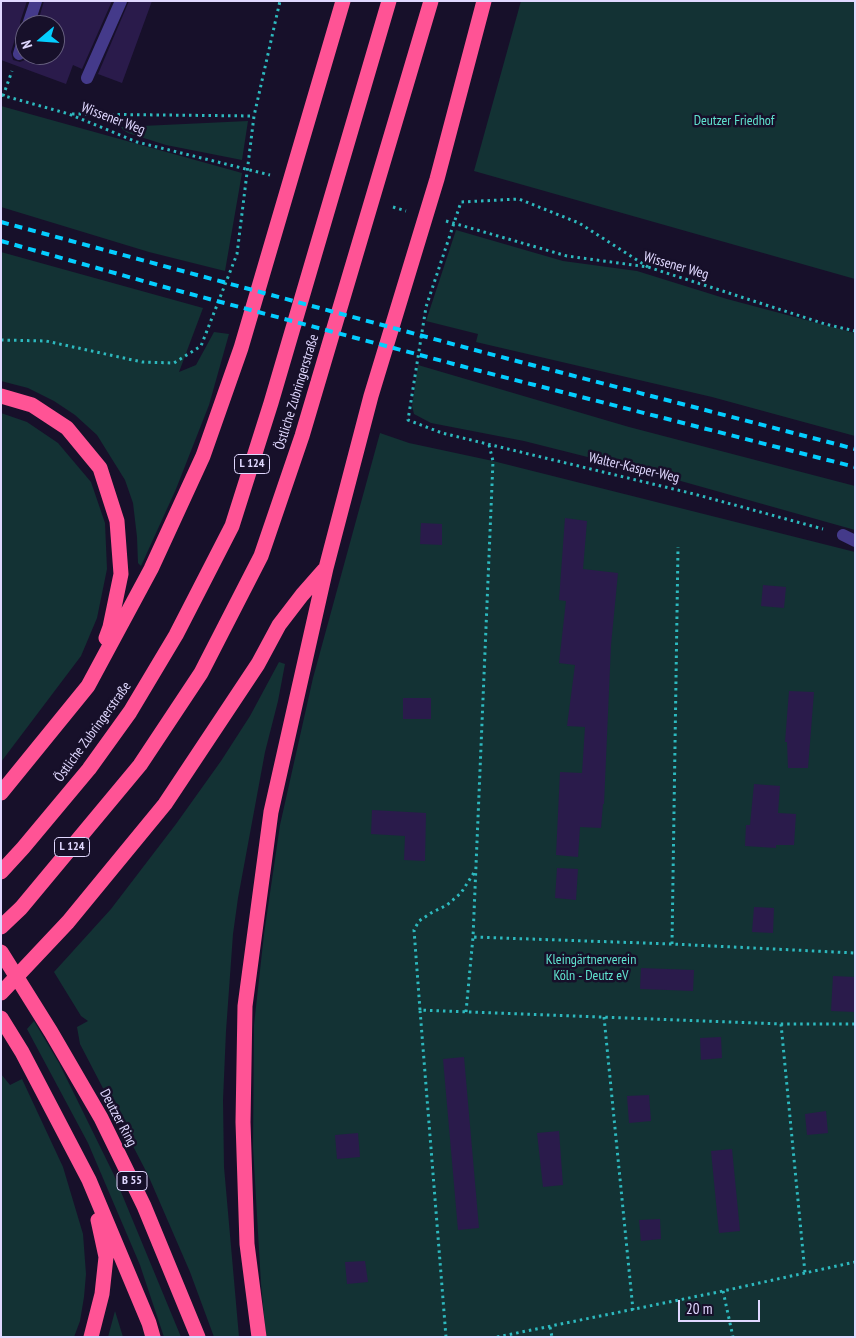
<!DOCTYPE html>
<html>
<head>
<meta charset="utf-8">
<style>
	body { margin:0 }
	#map { position:relative; width:856px; height:1338px; overflow:hidden; background:#17102a; font-family:"PT Sans Narrow",sans-serif }
	canvas { display:block }
	.frame { position:absolute; inset:0; border:2px solid #e0d8ff; pointer-events:none }
	.north { position:absolute; left:15px; top:15px; width:50px; height:50px; box-sizing:border-box; background:#17102a; border:1px solid #67607f; border-radius:50%; rotate:252deg; font-size:14px; font-weight:700; line-height:20px; text-align:center; color:#e0d8ff }
	.north::after { content:''; display:block; margin:auto; width:18px; height:22px; background:#04ceff; clip-path:polygon(50% 0,100% 100%,50% 72%,0 100%) }
	.scale { position:absolute; left:678px; top:1300px; width:82px; height:22px; box-sizing:border-box; border:2px solid #e0d8ff; border-top:0; padding-left:6px; font-size:15px; line-height:18px; white-space:nowrap; color:#e0d8ff; -webkit-text-stroke:4px #17102a; paint-order:stroke }
</style>
</head>
<body>
<div id="map">
<canvas width="856" height="1338"></canvas>
<div class="frame"></div>
<div class="north">N</div>
<div class="scale">20 m</div>
</div>
<script>
const ctx = document.querySelector('canvas').getContext('2d');
ctx.lineJoin = 'round';
function fillPath(path, color) {
  ctx.fillStyle = color;
  ctx.fill(path, 'evenodd');
}
function poly(rows) {
  const path = new Path2D();
  for (const r of rows) {
    path.moveTo(r[0], r[1]);
    for (let i = 2; i < r.length; i += 2) path.lineTo(r[i], r[i + 1]);
  }
  return path;
}
function stroke(path, color, width, dash) {
  ctx.strokeStyle = color;
  ctx.lineWidth = width;
  ctx.lineCap = dash ? 'butt' : 'round';
  ctx.setLineDash(dash || []);
  ctx.stroke(path);
}
function label(font, color, halo, rows, align = 'center') {
  ctx.font = font + ' "PT Sans Narrow",sans-serif';
  ctx.lineWidth = 5;
  ctx.setLineDash([]);
  ctx.textBaseline = 'middle';
  ctx.strokeStyle = halo;
  ctx.fillStyle = color;
  for (const [text, x, y, turn = 0] of rows) {
    ctx.save();
    ctx.translate(x, y);
    ctx.rotate((+turn || 0) * Math.PI / 180);
    ctx.textAlign = isNaN(turn) ? turn : align;
    if (halo) ctx.strokeText(text, 0, 0);
    ctx.fillText(text, 0, 0);
    ctx.restore();
  }
}
fillPath(poly([
	[521,1,855,1,855,279,474,171],
	[1,106,242,173,225,271,149,252,1,207],
	[248,121,242,160,166,145,128,133,123,130,121,127],
	[456,230,563,261,637,271,727,299,855,333,855,436,712,397,476,342,478,334,426,321],
	[1,252,203,308,179,372,196,365,214,332,229,334,209,405,176,489,141,566,138,563,137,537,133,503,125,480,97,435,75,415,54,401,28,388,1,381],
	[418,365,629,427,855,486,855,530,663,476,524,441,431,423,414,414,412,406],
	[1,413,27,422,58,443,91,482,105,523,107,569,97,618,81,656,1,762],
	[380,433,409,443,493,461,855,552,855,1337,266,1337,261,1284,253,1147,254,1025,264,934,280,825,313,678],
	[279,662,285,664,278,701,265,752,238,898,233,934,226,1031,223,1100,224,1167,239,1337,214,1337,190,1272,148,1175,80,1044,77,1027,88,1021,81,1016,54,972,111,909,176,824,221,761,250,716],
	[34,1021,59,1063,114,1175,181,1337,164,1337,140,1265,88,1143,27,1029],
	[1,1074,10,1085,22,1079,63,1167,83,1234,86,1274,84,1297,80,1321,74,1337,1,1337],
	[115,1311,123,1337,108,1337]
]), '#133234');
fillPath(poly([
	[1,1,27,1,20,22,20,27,17,32,11,52,13,60,20,62,25,60,27,55,55,55,55,25,37,25,44,1,112,1,82,69,73,65,66,84,1,60],
	[129,1,152,1,122,83,98,74],
	[565,518,587,521,583,569,618,573,611,645,604,804,603,804,601,828,580,827,578,857,556,855,560,772,582,773,585,727,567,726,575,665,559,663,566,601,559,600],
	[421,523,442,524,442,545,420,544],
	[763,585,786,587,784,608,761,606],
	[789,691,814,692,808,768,788,768,787,742,785,742],
	[403,698,431,698,431,719,403,719],
	[754,784,780,786,778,813,796,814,794,845,776,845,776,848,745,846,746,825,750,825],
	[372,810,426,813,425,861,404,860,405,836,371,834],
	[557,868,578,869,576,900,555,898],
	[754,907,774,908,773,933,752,932],
	[641,968,694,970,693,991,640,989],
	[833,976,855,977,855,1012,831,1011],
	[721,1037,722,1058,701,1060,700,1038],
	[464,1057,479,1228,458,1230,443,1059],
	[649,1095,651,1121,629,1123,627,1096],
	[826,1111,828,1133,807,1135,805,1114],
	[559,1131,563,1185,543,1187,537,1133],
	[358,1133,360,1157,337,1159,335,1135],
	[732,1149,740,1231,719,1233,711,1151],
	[660,1219,661,1239,641,1241,639,1220],
	[365,1261,368,1282,347,1284,345,1262]
]), '#2a1b4b');
stroke(poly([
	[1,95,69,114,137,142,270,175],
	[3,96,12,71],
	[72,114,254,116],
	[393,207,406,211],
	[446,221,567,256,648,267,825,324,855,331],
	[648,267,579,223,519,199,461,202,426,307,408,420,442,433,694,494,823,529],
	[1,340,46,341,142,362,174,363,201,346,237,254,254,116,280,1],
	[489,445,493,461,473,937,672,944,855,953],
	[672,944,678,547],
	[420,1010,414,930,419,921,431,913,447,905,461,893,475,871],
	[466,1012,473,937],
	[604,1017,633,1310],
	[781,1024,805,1273],
	[723,1291,733,1337],
	[550,1327,552,1337],
	[446,1337,420,1010,781,1024,855,1024],
	[497,1337,723,1291,855,1262]
]), '#2db9be', 3, [2.5, 4]);
stroke(poly([
	[28,25,36,1],
	[19,54,25,34],
	[87,78,121,1],
	[843,535,855,541]
]), '#443a8a', 12);
stroke(poly([
	[1,396,32,405,67,428,100,468,117,521,121,574,110,627,106,638],
	[1,793,88,686,151,569,203,456,241,348,343,1],
	[1,872,23,848,89,769,130,712,176,635,232,526,271,403,389,1],
	[1,927,21,908,140,765,201,673,261,556,302,436,431,1],
	[1,952,51,1032,101,1118,144,1206,198,1337],
	[1,993,68,922,165,804,258,664,279,625,302,595,324,570],
	[1,1018,22,1052,89,1180,149,1323,153,1337],
	[91,1337,102,1294,106,1257,98,1220],
	[259,1337,247,1244,243,1122,245,1006,271,812,326,568,371,396,437,179,484,1]
]), '#ff5395', 15);
stroke(poly([
	[1,222,486,353,855,449],
	[1,241,168,288,480,371,855,467]
]), '#04ceff', 4, [8, 6]);
for (const [x, y, w] of [
	[252,464,35],
	[72,847,35],
	[132,1181,30]
]) {
  const box = new Path2D();
  box.roundRect(x - w / 2, y - 9.5, w, 19, 4);
  ctx.fillStyle = '#17102a';
  ctx.fill(box);
  stroke(box, '#e0d8ff', 1);
}
label('bold 12px', '#e0d8ff', null, [
	["L 124",252,464],
	["L 124",72,847],
	["B 55",132,1181]
]);
label('14px', '#e0d8ff', '#17102a', [
	["Wissener Weg",113,119,21],
	["Wissener Weg",676,266,16],
	["Östliche Zubringerstraße",297,392,-73],
	["Walter-Kasper-Weg",634,468,13],
	["Östliche Zubringerstraße",93,732,-54],
	["Deutzer Ring",118,1118,62]
]);
label('14px', '#60e3cf', '#17102a', [
	["Deutzer Friedhof",734,121],
	["Kleingärtnerverein",591,960],
	["Köln - Deutz eV",591,976]
]);
</script>
</body>
</html>
